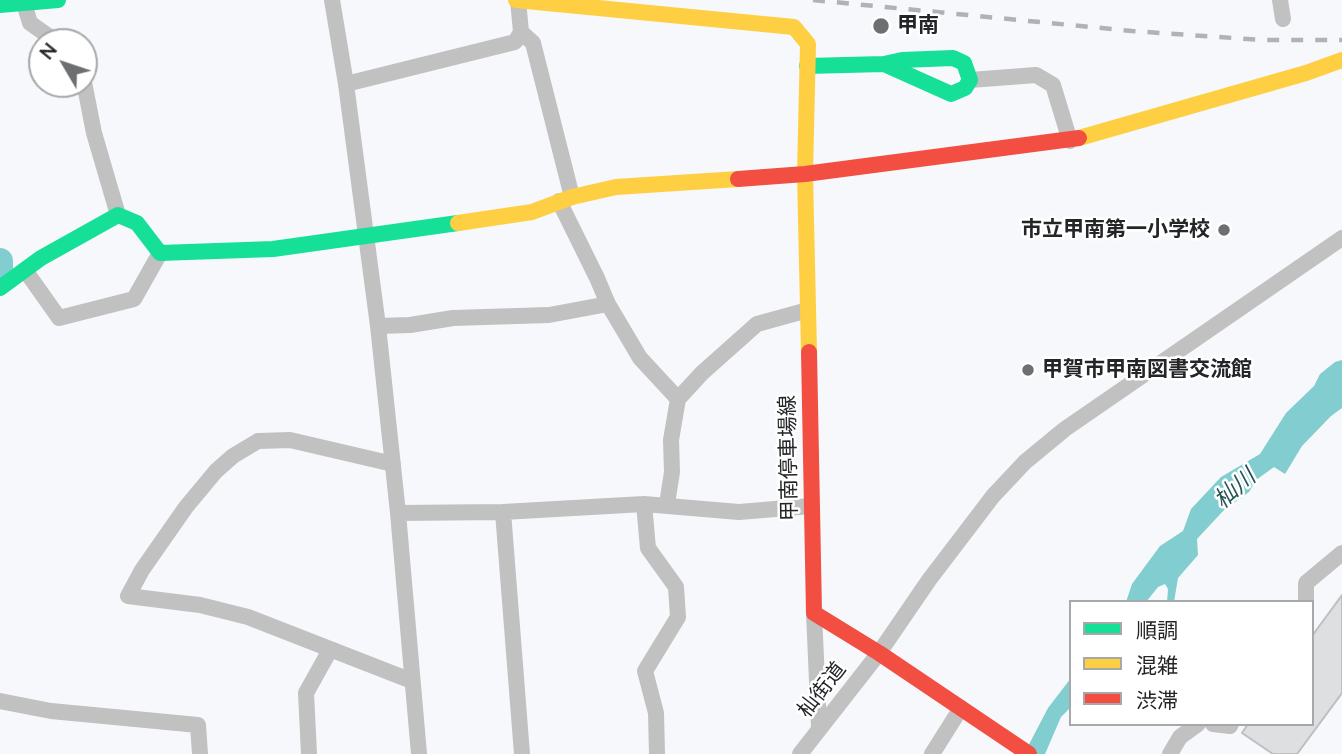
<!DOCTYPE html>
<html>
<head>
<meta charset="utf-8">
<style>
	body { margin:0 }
	#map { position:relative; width:1342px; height:754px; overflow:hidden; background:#f6f8fb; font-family:Mulish,"Noto Sans JP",sans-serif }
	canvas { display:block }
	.legend { position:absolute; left:1069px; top:600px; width:245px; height:126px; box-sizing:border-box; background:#fff; border:2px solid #a7a8a9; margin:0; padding:9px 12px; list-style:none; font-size:21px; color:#242527 }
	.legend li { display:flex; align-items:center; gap:14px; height:35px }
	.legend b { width:35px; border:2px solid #a7a8a9 }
	.north { position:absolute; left:28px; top:28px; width:70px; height:70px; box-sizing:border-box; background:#fff; border:2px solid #a7a8a9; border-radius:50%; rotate:309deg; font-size:19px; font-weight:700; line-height:28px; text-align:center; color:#242527 }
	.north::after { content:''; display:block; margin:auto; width:24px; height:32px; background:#6e6f71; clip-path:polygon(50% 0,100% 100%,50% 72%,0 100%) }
</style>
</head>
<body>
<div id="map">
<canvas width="1342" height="754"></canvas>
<ul class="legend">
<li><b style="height:9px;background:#16e098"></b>順調</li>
<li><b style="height:9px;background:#ffcf43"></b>混雑</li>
<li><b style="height:9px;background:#f24e42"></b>渋滞</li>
</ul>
<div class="north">N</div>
</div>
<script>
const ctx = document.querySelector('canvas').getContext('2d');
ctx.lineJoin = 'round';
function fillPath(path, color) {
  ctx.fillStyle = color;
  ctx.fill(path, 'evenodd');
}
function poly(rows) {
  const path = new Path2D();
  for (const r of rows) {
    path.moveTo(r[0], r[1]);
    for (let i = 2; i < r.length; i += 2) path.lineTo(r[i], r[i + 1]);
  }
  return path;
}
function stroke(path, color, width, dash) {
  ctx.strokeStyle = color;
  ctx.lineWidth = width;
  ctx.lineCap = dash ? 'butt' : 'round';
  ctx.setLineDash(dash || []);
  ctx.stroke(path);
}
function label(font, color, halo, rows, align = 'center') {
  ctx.font = font + ' Mulish,"Noto Sans JP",sans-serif';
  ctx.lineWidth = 5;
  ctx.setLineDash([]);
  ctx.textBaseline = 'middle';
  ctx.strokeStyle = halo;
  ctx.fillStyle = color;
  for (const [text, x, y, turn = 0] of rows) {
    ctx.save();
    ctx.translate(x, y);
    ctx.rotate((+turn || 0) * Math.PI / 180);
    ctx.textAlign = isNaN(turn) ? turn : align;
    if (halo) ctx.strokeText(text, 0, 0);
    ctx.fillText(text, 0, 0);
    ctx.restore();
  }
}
fillPath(poly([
	[1342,360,1342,408,1331,416,1302,446,1285,474,1274,467,1256,480,1249,492,1224,510,1197,539,1198,555,1178,578,1174,602,1167,602,1168,589,1165,584,1158,587,1146,602,1126,602,1132,584,1160,546,1183,531,1191,509,1221,477,1260,454,1286,413,1314,386,1320,374,1335,362],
	[1071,678,1071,707,1061,717,1045,754,1024,754,1048,708]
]), '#82cdcf');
stroke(poly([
	[0,261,0,267]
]), '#82cdcf', 26);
const building = poly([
	[1342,595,1342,693,1297,754,1273,754,1242,733,1248,724,1312,724,1312,636,1342,595]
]);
fillPath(building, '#dedfe1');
stroke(building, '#bdbfc1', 2);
stroke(poly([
	[332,0,346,84,378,326,398,513,419,754],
	[1280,0,1283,19],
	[24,3,30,23,57,42],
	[521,32,533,43,572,197],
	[970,80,1036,75,1053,85,1070,141],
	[84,82,94,133,118,215],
	[346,84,515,42,521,32,518,0],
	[559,201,597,278,608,304,640,358,678,399],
	[25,270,59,318,134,299,160,253],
	[378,326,410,325,453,318,549,315,608,304],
	[393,464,290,440,258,441,233,456,216,471,186,507,142,570,128,596,200,605,248,617,412,681],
	[644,504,648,548,676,587,678,617,645,671,656,713,657,754],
	[667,504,672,472,671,440,678,399,702,373,757,324,808,310],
	[503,512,522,754],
	[398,513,503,512,644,504,739,512,811,506],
	[1306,602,1306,583,1342,553],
	[814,613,819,727],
	[0,701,51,711,198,725,200,754],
	[1213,724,1230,726,1231,724],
	[309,754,306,693,330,650],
	[800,754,879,653,929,580,993,496,1025,462,1065,429,1342,238],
	[932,754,961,708],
	[1170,754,1180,737,1198,724]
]), '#c0c1c0', 16);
stroke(poly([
	[0,5,58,0],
	[807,66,884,64,902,60,953,58,964,63,970,80,965,88,951,94,884,64],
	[0,288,41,258,118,215,137,223,160,253,273,249,458,223]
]), '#16e098', 16);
stroke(poly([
	[516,0,794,27,808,44,805,174,809,352],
	[1079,138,1306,73,1342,60],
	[458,223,532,212,572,197,616,187,738,179]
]), '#ffcf43', 16);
stroke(poly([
	[738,179,805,174,1079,138],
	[809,352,814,613,879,653,1029,754]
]), '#f24e42', 16);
stroke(poly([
	[813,0,1132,31,1262,40,1342,40]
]), '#b2b2b4', 4.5, [12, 12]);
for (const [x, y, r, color] of [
	[881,26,9,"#6e6f71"],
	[1224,230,7,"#6e6f71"],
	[1028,370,7,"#6e6f71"]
]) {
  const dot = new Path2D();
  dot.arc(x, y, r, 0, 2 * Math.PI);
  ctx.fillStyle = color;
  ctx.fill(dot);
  stroke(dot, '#fff', 2.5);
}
label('bold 21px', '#242527', '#fff', [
	["甲南",897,26],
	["市立甲南第一小学校",1210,230,"right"],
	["甲賀市甲南図書交流館",1042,370]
], 'left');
label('21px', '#242527', '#fff', [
	["甲南停車場線",789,458,-91],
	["杣街道",822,690,-52]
]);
label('italic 23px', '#265556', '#fff', [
	["杣川",1235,489,-42]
]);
</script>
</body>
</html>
